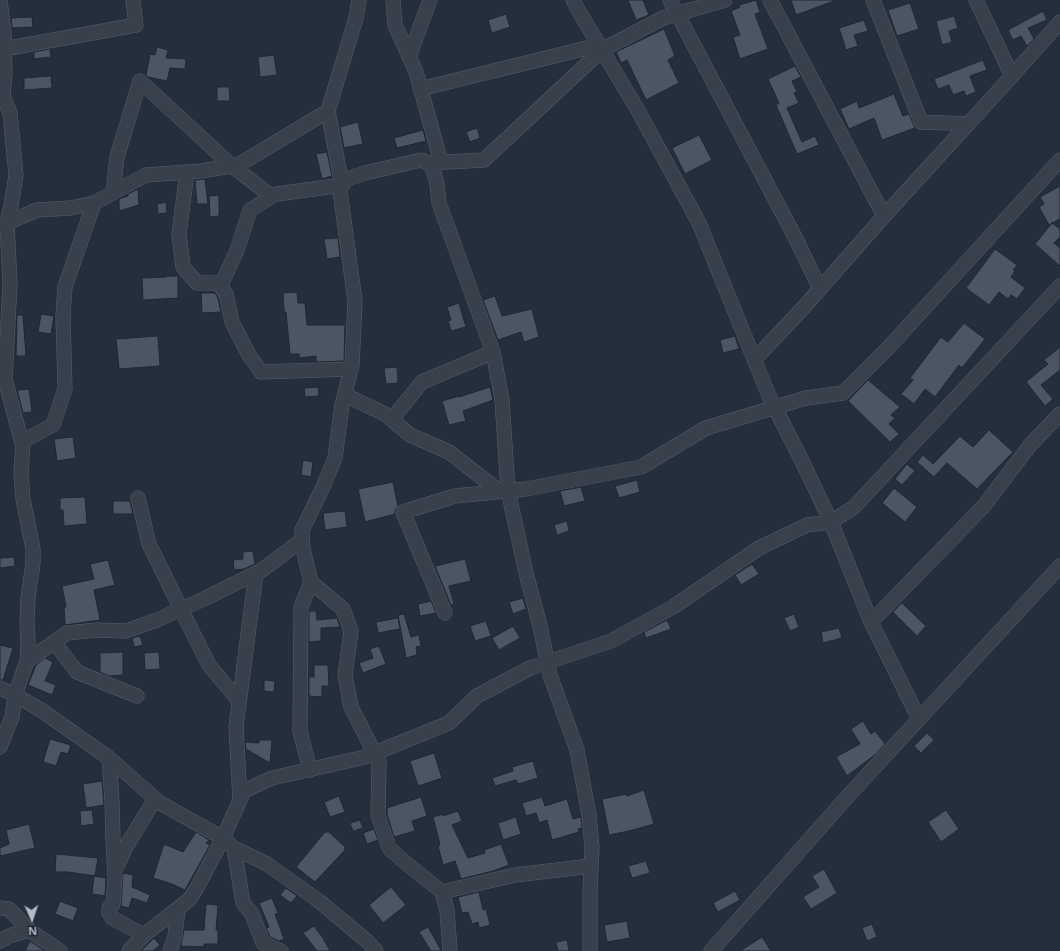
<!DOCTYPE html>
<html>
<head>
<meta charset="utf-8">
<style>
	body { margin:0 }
	#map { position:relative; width:1060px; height:951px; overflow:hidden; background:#252e3c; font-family:"Open Sans",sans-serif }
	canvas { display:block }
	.north { position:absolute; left:12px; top:899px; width:40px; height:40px; -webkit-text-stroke:3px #1e2531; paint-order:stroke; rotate:177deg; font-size:11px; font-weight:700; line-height:16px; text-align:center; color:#b4bbc7 }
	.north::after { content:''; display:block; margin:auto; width:14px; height:18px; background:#b4bbc7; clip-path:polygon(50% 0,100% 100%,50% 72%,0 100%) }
</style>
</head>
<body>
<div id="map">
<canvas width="1060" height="951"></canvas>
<div class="north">N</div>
</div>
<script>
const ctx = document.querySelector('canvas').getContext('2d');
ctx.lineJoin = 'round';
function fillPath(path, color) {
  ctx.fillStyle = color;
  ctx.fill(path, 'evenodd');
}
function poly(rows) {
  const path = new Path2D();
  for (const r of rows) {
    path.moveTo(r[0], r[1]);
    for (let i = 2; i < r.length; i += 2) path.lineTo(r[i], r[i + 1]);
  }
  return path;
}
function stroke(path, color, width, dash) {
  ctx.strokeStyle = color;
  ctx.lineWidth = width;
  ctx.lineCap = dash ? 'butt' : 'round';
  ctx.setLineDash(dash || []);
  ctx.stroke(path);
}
const building = poly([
	[628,0,643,0,649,15,636,20,628,0],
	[756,0,760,12,755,14,768,49,740,59,733,37,740,35,731,11,740,7,739,5,756,0],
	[791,0,834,0,834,1,796,15,791,0],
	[910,3,919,29,897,36,888,10,910,3],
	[1043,11,1047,20,1028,28,1034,39,1027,46,1021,36,1013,40,1008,30,1043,11],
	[506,14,510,27,492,33,488,20,506,14],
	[954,16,958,28,949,31,952,42,942,45,936,21,954,16],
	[32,17,33,27,12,28,11,18,32,17],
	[864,20,868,31,854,35,858,46,846,50,839,28,864,20],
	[664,29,675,56,668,60,679,83,646,100,627,60,621,63,616,52,664,29],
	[157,47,168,50,166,58,186,59,185,69,170,68,167,81,148,77,146,75,150,54,155,55,157,47],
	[50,49,51,57,34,59,34,52,50,49],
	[274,55,277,75,260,77,258,57,274,55],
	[983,60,987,70,970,76,976,92,966,96,964,91,953,95,949,85,938,89,934,79,983,60],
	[795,66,801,77,792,81,797,92,794,93,799,103,787,108,802,142,815,136,819,145,797,154,776,105,779,103,768,79,795,66],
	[51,76,52,88,24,90,24,78,51,76],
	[217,87,229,87,230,101,217,101,217,87],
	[894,94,903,116,909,114,915,128,882,140,874,118,849,129,840,109,857,101,859,108,894,94],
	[358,122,363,144,344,148,340,127,358,122],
	[477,128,480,138,470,142,466,132,477,128],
	[423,130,426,141,397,148,394,138,423,130],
	[699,135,712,160,685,174,672,148,699,135],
	[327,152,332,176,322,179,316,154,327,152],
	[205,179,208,204,197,204,195,180,205,179],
	[1060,186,1060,219,1049,225,1039,207,1044,204,1040,197,1060,186],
	[138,189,139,205,119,211,119,199,128,196,128,194,138,189],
	[219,195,219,216,210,217,209,196,219,195],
	[166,202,167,213,158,214,157,204,166,202],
	[1052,223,1060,229,1060,237,1054,243,1060,248,1060,266,1035,244,1052,223],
	[338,238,340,257,327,259,324,239,338,238],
	[995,249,1017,265,1013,270,1015,271,1011,277,1025,288,1017,299,1011,295,1008,299,999,292,989,305,966,288,995,249],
	[166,276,178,276,178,298,143,300,142,278,166,277,166,276],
	[297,292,298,303,305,303,307,325,345,325,344,361,316,362,316,356,299,358,299,354,290,354,286,312,284,312,283,293,297,292],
	[201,293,215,293,218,298,221,312,202,313,201,293],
	[495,296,502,316,532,309,539,337,524,342,521,332,498,340,483,300,495,296],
	[459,303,466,327,451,331,448,321,451,320,447,307,459,303],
	[41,314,54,316,51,334,38,332,41,314],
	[17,315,23,315,26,356,16,356,17,315],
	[964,323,985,339,962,368,959,365,935,397,925,389,914,404,901,394,913,380,910,378,941,337,948,342,964,323],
	[158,336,160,366,119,369,116,339,158,336],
	[735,336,739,349,723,353,720,340,735,336],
	[1060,347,1060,370,1041,385,1053,399,1045,406,1026,382,1048,364,1044,360,1060,347],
	[397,367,398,383,386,384,384,368,397,367],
	[868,380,900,407,891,415,895,418,889,424,899,434,890,442,848,401,868,380],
	[318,387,319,396,305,397,304,388,318,387],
	[490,387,493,400,463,411,466,421,449,425,442,401,459,396,459,397,490,387],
	[29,389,32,412,23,413,17,390,29,389],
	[989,430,1013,452,977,489,947,463,934,477,917,462,923,455,933,464,960,436,973,447,989,430],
	[73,437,76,458,57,461,54,439,73,437],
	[303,460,313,462,311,477,301,475,303,460],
	[907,464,915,471,902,485,895,479,907,464],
	[637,480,640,492,619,498,615,486,637,480],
	[393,482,398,506,395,510,395,514,365,522,358,489,393,482],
	[581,487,585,501,564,506,560,491,581,487],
	[894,488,917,507,905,522,882,503,894,488],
	[85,497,87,524,64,526,63,510,60,510,60,498,85,497],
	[113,501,130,501,133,514,113,514,113,501],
	[345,511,347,527,325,530,323,513,345,511],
	[567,521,569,531,557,535,554,525,567,521],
	[253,551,255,564,244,569,234,570,233,560,243,559,243,552,253,551],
	[14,557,15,566,0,568,0,558,14,557],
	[465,559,471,581,449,586,454,604,451,605,435,566,465,559],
	[108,560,115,585,94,590,100,620,65,625,64,607,66,607,62,586,94,579,90,564,108,560],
	[752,564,759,574,741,585,735,575,752,564],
	[523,598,526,609,513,614,509,602,523,598],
	[431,601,436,613,420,616,418,604,431,601],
	[902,603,926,626,917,636,893,612,902,603],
	[309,611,316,611,317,620,337,618,340,627,321,628,321,641,309,642,309,611],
	[404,614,411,637,419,635,421,646,416,647,417,655,406,658,398,615,404,614],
	[794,614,799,627,790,631,784,618,794,614],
	[398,618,400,629,378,633,376,622,398,618],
	[667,620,671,629,646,638,644,632,667,620],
	[486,621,491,636,475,641,470,626,486,621],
	[513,626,520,638,499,650,492,638,513,626],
	[839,628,842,638,823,643,821,632,839,628],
	[140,636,143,645,134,647,132,638,140,636],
	[0,645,13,648,3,680,0,680,0,645],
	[379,646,386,664,363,673,359,663,373,658,370,649,379,646],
	[123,652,123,675,109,676,100,672,100,653,123,652],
	[159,652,160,669,145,670,144,653,159,652],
	[45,658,53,662,45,681,56,685,52,695,28,685,36,665,45,658],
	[314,665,328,665,329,686,322,686,322,697,309,696,309,677,314,677,314,665],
	[264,680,275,681,274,692,264,691,264,680],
	[863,721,871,734,875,731,885,744,876,754,847,776,836,757,860,744,851,729,863,721],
	[927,733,934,740,921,753,914,746,927,733],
	[50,739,71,745,68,754,61,752,56,766,43,762,50,739],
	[259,740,272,740,270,763,246,749,245,742,259,743,259,740],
	[434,753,442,778,418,786,410,761,434,753],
	[533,761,538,778,518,784,516,780,495,786,492,778,513,771,512,767,533,761],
	[102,781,104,805,86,808,83,784,102,781],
	[644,790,654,824,629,831,609,835,602,799,626,794,627,796,644,790],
	[339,796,345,812,330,817,324,802,339,796],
	[421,797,427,816,412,821,415,831,394,837,387,814,387,808,421,797],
	[542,797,545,806,567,799,573,819,581,817,582,828,578,829,579,832,552,840,547,820,539,823,536,813,526,816,522,803,542,797],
	[92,810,94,824,81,826,80,811,92,810],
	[946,810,959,829,941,842,928,822,946,810],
	[458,811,462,821,452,825,468,858,485,853,484,850,501,844,509,865,493,871,461,879,455,861,443,865,438,846,440,845,433,817,443,814,443,816,458,811],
	[516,817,521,834,503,840,498,823,516,817],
	[360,820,363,828,353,831,350,823,360,820],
	[29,824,35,848,0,856,0,848,9,844,6,830,29,824],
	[374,829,378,840,367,844,363,833,374,829],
	[196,832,209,840,206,843,210,845,185,890,172,884,153,878,164,844,183,852,196,832],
	[325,832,329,832,345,847,345,850,315,882,296,867,325,832],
	[56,854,98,858,95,876,68,872,55,872,56,854],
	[646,861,650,873,632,878,628,866,646,861],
	[824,869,837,893,811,909,803,897,819,887,812,876,824,869],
	[123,873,133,875,132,887,150,895,147,903,132,898,129,908,121,906,123,873],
	[94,876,106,878,105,896,92,894,94,876],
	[391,887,406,905,383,923,369,905,391,887],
	[286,888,297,896,291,903,280,895,286,888],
	[735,891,740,900,718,912,713,903,735,891],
	[479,892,483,910,486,909,490,925,479,928,478,922,472,924,468,912,462,913,458,897,479,892],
	[272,898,278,913,275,914,284,939,279,941,270,937,266,928,269,927,259,903,272,898],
	[60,901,78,908,73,921,55,914,60,901],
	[206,904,218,905,216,930,218,930,218,944,204,944,204,947,181,946,184,930,204,930,206,904],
	[627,921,630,938,607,942,604,925,627,921],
	[872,924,877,937,867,941,862,928,872,924],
	[314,926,323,938,330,951,317,951,303,933,314,926],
	[428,927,441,950,441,951,431,951,419,932,428,927],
	[762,937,771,951,740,951,762,937],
	[154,938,160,945,153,951,141,951,154,938],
	[567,940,569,951,558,951,556,942,567,940],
	[30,941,45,951,25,951,30,941]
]);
fillPath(building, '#4b5564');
stroke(building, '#202733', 1);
const minor = poly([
	[0,0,4,33,5,73,3,96,10,113,16,175,11,206,7,222,10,284,5,379,23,447],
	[393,0,395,25,416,72,441,162],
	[573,0,577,8,640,114,699,223,769,396,801,459,831,522,871,622,919,719],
	[670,0,795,237,820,289],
	[770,0,884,216],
	[873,0,921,122,968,124],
	[976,0,1012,76],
	[4,49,136,25,133,0],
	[409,57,430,0],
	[420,89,599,45],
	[428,163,484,160,602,50,663,18,725,0],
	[187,172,179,234,183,267,197,283,222,283,237,250,250,210,274,195],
	[113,193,117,157,140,81,232,166,270,195,342,185,328,111],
	[0,226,37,210,71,208,94,203,146,175,201,171,238,165,328,111,356,18,359,0],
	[218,283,226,294,232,322,249,355,261,372,351,369],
	[754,360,804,307,884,216,1012,76,1060,22],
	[345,395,385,414,410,435,449,452,499,491],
	[392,419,422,382,493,352],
	[138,498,149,544,176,599,209,665,239,701],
	[445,613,403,512,455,496,526,489,641,467,706,428,806,398,843,393,888,348,1060,160],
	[871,622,983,507,1031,444,1060,414],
	[54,642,77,672,137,696],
	[27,661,67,633,97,630,126,631,157,620,206,598,262,570,302,540],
	[0,688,15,695,41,710,109,758,160,803,223,838,234,848,267,864,319,901,368,942,376,951],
	[0,747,12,717,15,695,27,661,28,640,27,624,28,598,33,563,33,549,23,499,21,474,23,441,53,425,65,389,63,315,65,287,94,203],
	[109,758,112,801,113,840,115,877,113,904,109,908,109,913,112,918,144,935],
	[310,770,300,731,301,607,311,582],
	[240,800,236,727,256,573],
	[234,848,243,903,252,914,263,943,281,951],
	[115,870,127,845,155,799],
	[442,892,515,875,591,866],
	[0,908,9,909,29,930],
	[0,941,9,936,29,930,60,951],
	[129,951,144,935,190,899,199,884,223,838,244,791,272,778,365,757,449,723,477,696,530,668,611,641,673,607,759,548,807,525,831,522,854,507,1060,286],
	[170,951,175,936,178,909],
	[450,951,447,910,442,892,401,859,389,848,378,815,379,762,351,707,345,675,351,631,343,609,311,582,303,549,302,530,323,487,335,458,342,405,352,365,355,301,340,191,342,185,347,179,365,173,421,160,428,163,433,169,437,184,439,203,493,352,502,400,508,490,526,573,540,626,550,675,577,750,589,815,592,847,590,890,590,951],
	[711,951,848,796,1060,566]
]);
stroke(minor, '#575e6a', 15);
stroke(minor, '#38404c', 14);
</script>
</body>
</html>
